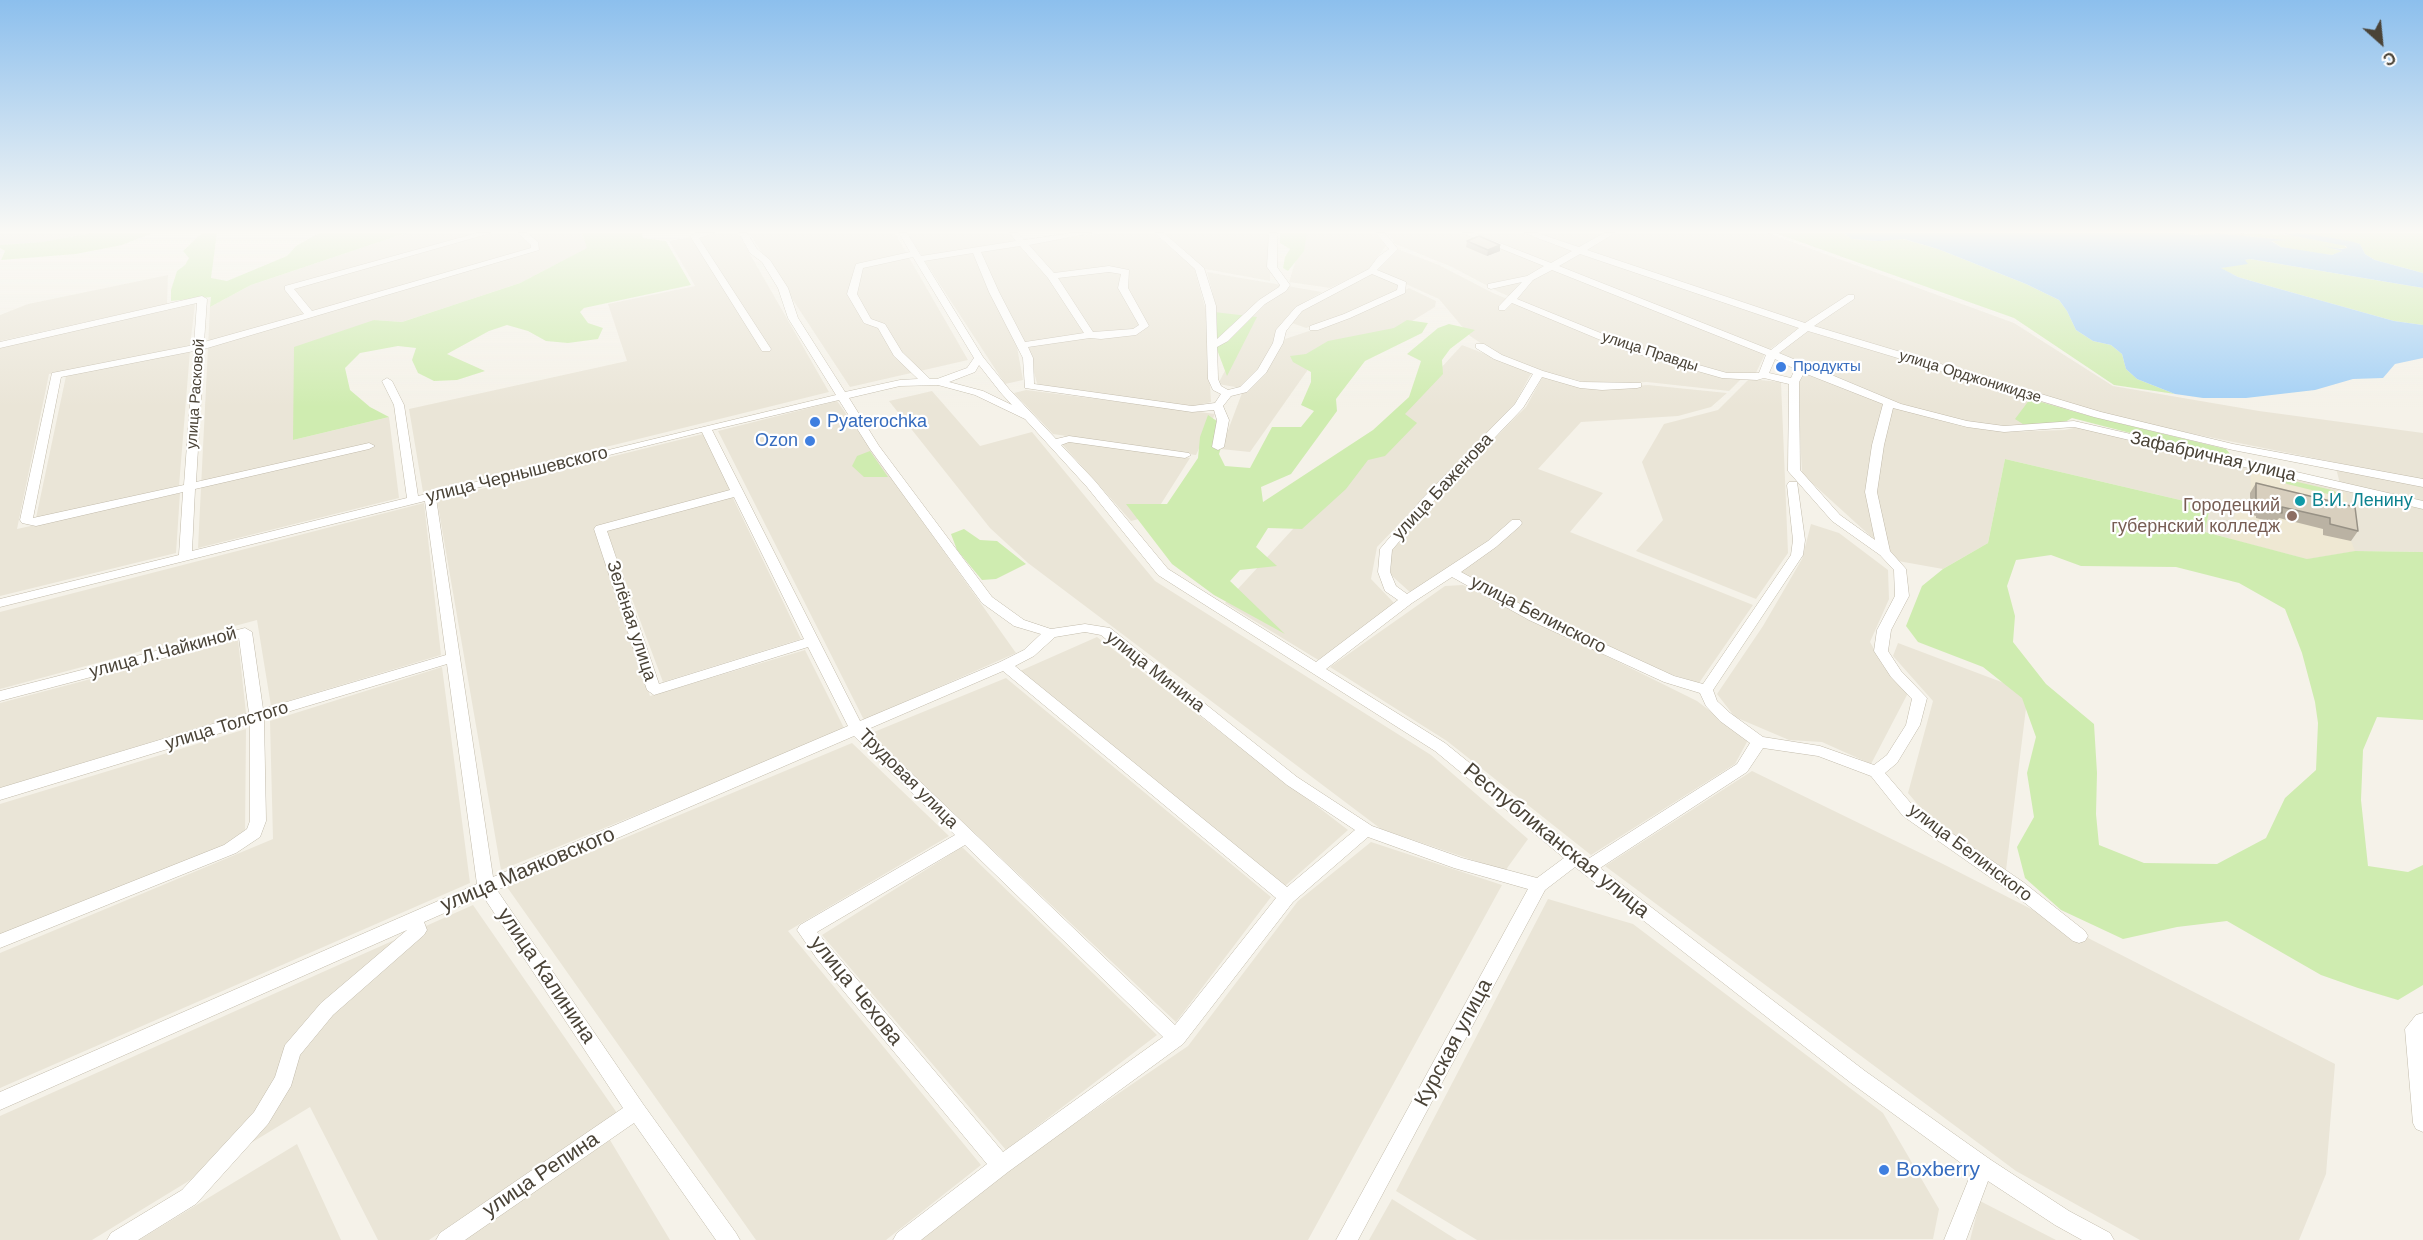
<!DOCTYPE html>
<html>
<head>
<meta charset="utf-8">
<style>
	body { margin:0 }
	#map { position:relative; width:2423px; height:1240px; overflow:hidden; background:#f5f2e9; font-family:Arial,sans-serif }
	canvas { display:block }
	.north { position:absolute; left:2351px; top:12px; width:60px; height:60px; -webkit-text-stroke:4px #fff; paint-order:stroke; rotate:153deg; font-size:16px; font-weight:700; line-height:24px; text-align:center; color:#4a4337 }
	.north::after { content:''; display:block; margin:auto; width:21px; height:27px; background:#4a4337; clip-path:polygon(50% 0,100% 100%,50% 72%,0 100%) }
</style>
</head>
<body>
<div id="map">
<canvas width="2423" height="1240"></canvas>
<div class="north">С</div>
</div>
<script>
const ctx = document.querySelector('canvas').getContext('2d');
ctx.lineJoin = 'round';
function fillPath(path, color) {
  ctx.fillStyle = color;
  ctx.fill(path, 'evenodd');
}
function poly(rows) {
  const path = new Path2D();
  for (const r of rows) {
    path.moveTo(r[0], r[1]);
    for (let i = 2; i < r.length; i += 2) path.lineTo(r[i], r[i + 1]);
  }
  return path;
}
function stroke(path, color, width, dash) {
  ctx.strokeStyle = color;
  ctx.lineWidth = width;
  ctx.lineCap = dash ? 'butt' : 'round';
  ctx.setLineDash(dash || []);
  ctx.stroke(path);
}
function label(font, color, halo, rows, align = 'center') {
  ctx.font = font + ' Arial,sans-serif';
  ctx.lineWidth = 4.5;
  ctx.setLineDash([]);
  ctx.textBaseline = 'middle';
  ctx.strokeStyle = halo;
  ctx.fillStyle = color;
  for (const [text, x, y, turn = 0] of rows) {
    ctx.save();
    ctx.translate(x, y);
    ctx.rotate((+turn || 0) * Math.PI / 180);
    ctx.textAlign = isNaN(turn) ? turn : align;
    if (halo) ctx.strokeText(text, 0, 0);
    ctx.fillText(text, 0, 0);
    ctx.restore();
  }
}
fillPath(poly([
	[0,233,91,233,42,242,0,245],
	[406,233,582,233,588,248,520,283,402,322,374,320,293,440,389,417,399,498,198,548,210,307,251,285],
	[714,233,738,233,829,392,423,492,409,409,627,361,608,304,695,286,669,241],
	[749,233,895,233,968,360,850,387],
	[907,233,1009,233,1018,243,923,258],
	[1100,233,1154,233,1194,268,1206,311,1211,402,1194,406,1038,387,1027,346,1094,337,1028,244],
	[1163,233,1270,233,1270,281,1205,269],
	[1304,233,1377,233,1386,246,1368,270,1330,288,1289,282],
	[1388,233,1462,233,1742,342,1765,354,1754,377,1723,373,1641,350,1501,293,1452,267,1395,244],
	[1469,233,1522,233,1799,328,1769,350],
	[1536,233,1768,233,2014,323,2113,386,2259,411,2423,433,2423,480,2134,422,1785,318],
	[1019,245,1050,280,1085,334,1025,343,998,291,980,251],
	[1395,248,1439,265,1493,293,1631,350,1741,379,1729,391,1647,382,1597,385,1540,371,1497,354,1470,336,1439,299,1377,271],
	[973,252,1017,347,1023,380,1005,384,924,260],
	[1207,272,1322,292,1295,308,1276,331,1274,344,1258,371,1241,388,1218,384,1251,321,1216,315,1216,306],
	[1373,273,1400,284,1397,290,1342,315,1306,328,1292,323,1302,311],
	[168,275,167,304,0,341,0,315,28,304],
	[1409,288,1436,301,1435,307,1396,331,1326,344,1250,452,1221,449,1242,393,1265,372,1285,339,1348,318],
	[195,304,190,346,49,374,17,529,180,493,176,553,0,596,0,347],
	[1807,331,2068,408,2051,422,2006,426,1963,422,1924,411,1880,397,1775,355],
	[1462,345,1532,372,1514,405,1377,547,1371,579,1395,604,1320,661,1225,603],
	[190,351,179,486,36,518,66,376],
	[1797,369,1896,408,1964,427,2007,432,2064,430,2079,427,2423,508,2423,552,2355,551,2307,559,2205,532,2210,507,2005,459,1988,543,1943,569,1898,561,1802,474],
	[1543,376,1593,389,1648,385,1727,393,1711,407,1678,416,1581,422,1538,469,1603,493,1570,532,1753,605,1699,683,1670,674,1538,614,1453,569,1412,594,1391,575,1390,552,1430,502,1526,407],
	[1749,379,1781,382,1788,553,1756,599,1636,551,1663,520,1642,462,1664,424,1718,410],
	[1026,390,1215,414,1196,455,1053,434,1014,393],
	[932,391,980,446,1032,432,1155,581,1431,755,1528,839,1505,871,1381,829,1028,563,990,528,889,401],
	[837,401,1016,653,864,720,718,431],
	[703,434,731,491,595,527,650,696,805,650,845,730,501,870,437,500],
	[1070,441,1190,458,1154,515,1131,521,1061,443],
	[2336,468,2423,486,2423,503,2340,484],
	[732,496,801,639,663,682,606,529],
	[424,503,441,655,271,706,257,620,0,689,0,612],
	[1811,524,1839,533,1888,570,1889,599,1870,642,1883,665,1908,693,1871,764,1822,742,1789,740,1735,717,1717,694,1763,626,1802,559],
	[1463,585,1697,701,1748,740,1735,764,1591,855,1447,741,1330,667,1445,586],
	[1097,637,1348,830,1285,886,1020,671],
	[238,640,246,713,0,788,0,703],
	[1898,643,2028,692,2006,870,1931,820,1908,793,1933,701,1893,656],
	[442,667,470,883,0,1088,0,953,273,839,270,721],
	[1006,678,1271,897,1176,1022,869,734],
	[246,729,245,835,220,849,0,935,0,804],
	[852,743,949,836,788,931,981,1165,886,1240,756,1240,507,887],
	[1752,771,1943,864,2335,1064,2326,1174,2299,1240,2140,1240,2016,1171,1605,866],
	[1371,842,1502,885,1308,1240,911,1240,949,1209,1188,1046,1298,901],
	[962,847,1157,1035,1006,1150,822,935],
	[1548,899,1633,924,1883,1113,1939,1209,1933,1239,1477,1240,1396,1191],
	[473,905,617,1113,429,1240,378,1240,310,1107,92,1240,0,1240,0,1116],
	[610,1140,670,1240,462,1240],
	[297,1144,341,1240,139,1240],
	[1392,1199,1457,1240,1369,1240],
	[1980,1201,2056,1240,1970,1240]
]), '#eae5d7');
fillPath(poly([
	[2251,471,2346,493,2351,541,2355,551,2307,559,2230,539,2236,511,2250,514]
]), '#efe8d3');
fillPath(poly([
	[91,233,152,233,122,245,76,254,1,260,5,251,0,248,0,245,42,242],
	[202,233,217,233,211,278,227,281,287,256,296,246,319,233,406,233,251,285,210,307,211,297,171,301,171,290,177,271,185,265,189,258,183,251],
	[582,233,642,233,643,238,666,241,691,285,584,308,580,312,588,323,603,328,598,339,568,343,546,341,528,331,507,325,489,331,447,354,485,371,457,380,434,381,418,373,412,360,416,348,398,346,360,353,345,368,350,390,370,407,389,417,293,440,294,347,374,320,402,322,520,283,587,248],
	[1280,233,1307,233,1304,251,1288,271,1283,268,1285,257,1290,249,1280,243],
	[1775,233,1844,233,1852,239,1879,241,1903,239,1938,249,2026,284,2059,300,2067,311,2076,330,2093,341,2111,345,2122,354,2126,369,2137,379,2175,394,2114,385,2014,318],
	[2217,233,2297,235,2341,243,2347,248,2334,249,2343,251,2332,255,2306,252,2281,247,2271,240,2277,239],
	[2300,233,2423,233,2423,273,2375,260,2365,254,2360,244],
	[2250,259,2423,288,2423,325,2394,321,2269,286,2238,277,2220,268,2247,263,2244,260],
	[1214,312,1257,317,1227,376,1216,347],
	[1407,320,1428,323,1422,333,1365,361,1336,399,1337,411,1291,474,1261,487,1263,502,1373,430,1409,397,1421,361,1407,354,1438,328,1449,324,1475,330,1450,349,1442,360,1443,374,1405,414,1417,423,1385,456,1368,460,1346,489,1302,529,1268,528,1256,547,1277,566,1240,570,1230,581,1285,634,1214,595,1172,564,1126,504,1167,504,1198,458,1200,437,1208,415,1227,428,1219,454,1225,466,1250,468,1272,427,1301,427,1314,411,1301,405,1311,382,1311,372,1293,362,1290,356,1306,354,1328,341,1394,328],
	[2030,399,2090,416,2226,449,2235,460,2072,418,2065,422,2026,426,2015,419],
	[870,451,888,477,864,477,852,466,857,456],
	[2005,459,2210,507,2205,532,2307,559,2355,551,2423,552,2423,720,2377,717,2363,750,2361,800,2368,866,2408,872,2423,865,2423,985,2398,1000,2358,988,2321,975,2227,921,2177,927,2123,939,2061,910,2025,878,2017,847,2034,817,2027,773,2036,737,2022,698,1983,667,1918,642,1906,626,1922,586,1943,569,1988,543],
	[2051,555,2081,566,2176,567,2239,583,2285,609,2302,653,2315,702,2318,723,2316,770,2285,798,2266,838,2217,864,2144,863,2099,845,2096,814,2097,773,2094,724,2046,684,2013,642,2015,616,2007,586,2016,560],
	[2285,479,2332,490,2343,496,2343,504,2328,500,2334,497,2328,494,2287,484,2281,480],
	[964,529,980,540,997,541,1026,564,996,579,982,580,957,550,951,534]
]), '#cfecb0');
fillPath(poly([
	[1844,233,2183,233,2195,235,2217,233,2286,240,2271,241,2281,247,2332,255,2342,251,2324,246,2341,249,2347,248,2346,246,2280,233,2309,234,2350,241,2360,244,2365,254,2375,260,2423,273,2423,288,2250,259,2245,260,2248,264,2221,268,2238,277,2269,286,2394,321,2423,325,2423,358,2395,364,2383,378,2353,379,2315,390,2246,398,2203,398,2175,394,2137,379,2126,369,2122,354,2111,345,2093,341,2076,330,2067,311,2059,300,2026,284,1938,249,1904,239,1879,241,1852,239]
]), '#a3d0f5');
const minor = poly([
	[477,233,491,233,294,289,312,311,531,248,531,245,518,233,527,233,538,242,539,250,204,349,196,482,369,443,375,446,369,449,195,489,192,551,407,498,394,405,382,381,387,378,392,381,404,405,418,496,836,395,788,318,778,288,762,262,750,253,739,233,747,233,757,249,770,260,788,288,798,318,845,392,900,380,918,379,894,356,878,328,864,323,847,294,856,264,910,252,899,233,907,233,921,256,1016,241,1009,233,1018,233,1024,240,1070,233,1092,233,1029,245,1054,273,1109,266,1129,270,1128,288,1149,326,1136,335,1101,339,1090,338,1028,347,1033,358,1034,384,1192,406,1215,403,1221,394,1213,390,1208,379,1206,306,1195,269,1155,233,1164,233,1204,268,1216,306,1217,339,1259,300,1279,287,1280,285,1267,267,1269,233,1277,233,1277,267,1290,285,1286,291,1265,304,1228,341,1217,347,1218,379,1221,386,1228,390,1240,387,1258,369,1273,343,1276,330,1296,307,1369,269,1378,257,1389,249,1376,233,1385,233,1398,249,1377,270,1406,282,1405,293,1350,318,1318,330,1310,330,1310,326,1344,314,1397,290,1398,285,1372,274,1302,311,1286,331,1283,343,1266,373,1247,392,1231,396,1223,406,1229,420,1224,447,1218,450,1212,447,1217,420,1214,410,1192,412,1025,388,1023,358,989,292,973,253,924,261,983,357,1009,389,1056,439,1069,436,1189,453,1191,455,1185,458,1069,442,1061,445,1095,481,1168,569,1316,662,1398,600,1385,591,1378,572,1380,549,1423,498,1515,404,1533,374,1494,359,1476,348,1476,344,1484,344,1502,355,1543,371,1581,382,1641,383,1641,387,1637,388,1602,390,1580,388,1542,377,1523,408,1431,504,1392,550,1390,572,1396,586,1407,594,1488,541,1512,520,1520,520,1522,523,1520,526,1496,547,1461,572,1539,614,1674,676,1703,684,1791,555,1793,540,1787,485,1789,482,1797,482,1805,540,1803,555,1713,690,1717,701,1730,713,1763,737,1820,746,1874,765,1887,755,1906,725,1912,699,1891,677,1874,651,1877,630,1895,596,1894,570,1880,555,1832,521,1788,471,1789,384,1764,378,1757,380,1722,378,1627,351,1512,303,1505,310,1499,310,1499,306,1522,282,1491,289,1488,288,1488,284,1527,276,1544,266,1462,233,1474,233,1551,263,1572,251,1524,233,1537,233,1579,247,1604,233,1615,233,1587,250,1805,323,1848,295,1854,295,1854,299,1814,326,2101,412,2233,444,2423,479,2423,487,2233,450,2094,417,1808,331,1779,353,1901,404,1967,421,2004,426,2074,421,2423,501,2423,509,2074,427,2004,432,1967,427,1893,408,1884,445,1877,492,1890,551,1906,569,1909,596,1891,630,1888,651,1901,671,1927,698,1920,725,1897,763,1885,773,1915,808,2023,882,2085,931,2088,936,2085,941,2079,943,2073,941,2011,892,1903,816,1871,776,1818,756,1763,748,1747,772,1600,868,1865,1071,1991,1160,2069,1211,2110,1233,2114,1240,2082,1240,2055,1225,1988,1181,1966,1240,1944,1240,1972,1171,1851,1083,1575,867,1545,890,1358,1240,1336,1240,1528,889,1454,868,1368,837,1293,902,1183,1044,1008,1172,921,1240,893,1240,897,1233,987,1164,817,959,797,930,800,925,955,835,854,736,497,890,643,1104,736,1233,740,1240,716,1240,634,1123,465,1240,436,1240,440,1233,623,1108,483,896,424,922,427,930,424,935,333,1015,300,1055,291,1086,268,1124,196,1204,138,1240,107,1240,111,1233,182,1190,254,1112,275,1077,285,1045,321,1003,407,930,0,1110,0,1092,477,884,447,664,264,719,266,821,260,837,236,853,0,948,0,934,224,845,247,829,250,821,250,724,0,800,0,788,249,713,239,638,0,701,0,691,245,628,252,632,263,709,446,655,425,501,0,607,0,599,179,555,183,492,36,526,22,523,20,520,52,373,194,345,197,303,0,348,0,342,202,296,207,299,204,342,304,314,285,290,285,286,477,233],
	[1020,246,1048,278,1084,333,1025,342,999,292,981,252,1020,246],
	[1580,254,1799,328,1771,350,1559,266,1580,254],
	[913,257,974,358,967,368,937,379,930,379,902,352,885,324,871,319,857,294,863,268,913,257],
	[1552,270,1766,355,1759,373,1727,373,1635,347,1517,299,1533,280,1552,270],
	[1109,272,1121,274,1118,288,1139,325,1133,329,1093,332,1058,278,1109,272],
	[194,351,184,485,33,518,61,377,194,351],
	[1775,359,1795,369,1791,378,1769,373,1775,359],
	[979,365,1001,393,1012,405,983,391,949,382,975,372,979,365],
	[1804,373,1883,404,1872,445,1865,492,1875,540,1840,515,1800,470,1799,382,1804,373],
	[938,385,975,395,1025,419,1087,487,1158,575,1435,751,1564,858,1537,878,1462,858,1372,826,1297,777,1110,628,1085,624,1051,629,1024,620,992,597,879,446,849,398,900,386,938,385],
	[839,400,870,449,982,603,1014,626,1041,634,1024,650,1000,662,860,721,712,430,839,400],
	[702,432,730,490,596,526,594,529,647,690,654,695,808,647,848,726,493,877,436,498,702,432],
	[734,497,804,639,659,684,607,531,734,497],
	[1452,577,1529,620,1664,682,1700,693,1706,706,1720,721,1750,743,1737,764,1588,859,1445,743,1326,669,1412,603,1452,577],
	[1085,632,1101,635,1287,785,1355,830,1287,887,1015,666,1034,656,1055,637,1085,632],
	[1003,671,1276,898,1175,1025,866,730,1003,671],
	[965,845,1163,1037,1003,1152,817,932,965,845],
	[714,233,699,238,771,349,770,351,762,351,690,236,695,233,714,233],
	[2423,1013,2423,1132,2416,1129,2413,1123,2405,1029,2416,1015,2423,1013]
]);
stroke(minor, '#c2bbab', 1);
fillPath(minor, '#fff');
fillPath(poly([
	[1467,241,1500,251,1487,256,1466,247],
	[2256,483,2358,531,2351,541,2323,535,2323,529,2279,518,2276,523,2256,518,2256,516,2250,514,2250,493]
]), '#bab2a3');
fillPath(poly([
	[1500,245,1500,251,1487,256,1488,250]
]), '#979185');
const building = poly([
	[1479,236,1500,245,1488,250,1467,241,1479,236],
	[2256,483,2355,507,2358,531,2330,524,2330,518,2282,507,2282,513,2263,508,2263,505,2256,503,2256,483]
]);
fillPath(building, '#d8cfbe');
stroke(building, '#979185', 1.5);
const sky = ctx.createLinearGradient(0, 0, 0, 407);
sky.addColorStop(0, '#8cbfed');
sky.addColorStop(0.57, '#faf9f5');
sky.addColorStop(1, '#faf9f500');
ctx.fillStyle = sky;
ctx.fillRect(0, 0, 2423, 407);
for (const [x, y, r, color] of [
	[1781,367,6,"#3f7fe0"],
	[815,422,6,"#3f7fe0"],
	[810,441,6,"#3f7fe0"],
	[2300,501,6,"#0f9aa8"],
	[2292,516,6,"#8d6e63"],
	[1884,1170,6,"#3f7fe0"]
]) {
  const dot = new Path2D();
  dot.arc(x, y, r, 0, 2 * Math.PI);
  ctx.fillStyle = color;
  ctx.fill(dot);
  stroke(dot, '#fff', 2);
}
label('15px', '#4a4337', '#fff', [
	["улица Правды",1650,352,18],
	["улица Орджоникидзе",1970,377,17],
	["улица Расковой",196,394,-86]
]);
label('15px', '#366cbe', '#fff', [
	["Продукты",1793,367]
], 'left');
label('18px', '#366cbe', '#fff', [
	["Pyaterochka",827,422],
	["Ozon",798,441,"right"]
], 'left');
label('18px', '#4a4337', '#fff', [
	["Зафабричная улица",2213,457,13],
	["улица Чернышевского",517,475,-14],
	["улица Баженова",1443,487,-47],
	["улица Белинского",1538,615,27],
	["Зелёная улица",631,621,72],
	["улица Л.Чайкиной",163,653,-15],
	["улица Минина",1155,672,38],
	["улица Толстого",227,726,-17],
	["Трудовая улица",908,779,45],
	["улица Белинского",1970,853,37]
]);
label('18px', '#0d838f', '#fff', [
	["В.И. Ленину",2312,501]
], 'left');
label('18px', '#785e54', '#fff', [
	["Городецкий",2280,506],
	["губернский колледж",2280,527]
], 'right');
label('21px', '#4a4337', '#fff', [
	["Республиканская улица",1556,841,39],
	["улица Маяковского",528,870,-23],
	["улица Калинина",546,976,56],
	["улица Чехова",856,991,51],
	["Курская улица",1454,1043,-62],
	["улица Репина",541,1175,-34]
]);
label('21px', '#366cbe', '#fff', [
	["Boxberry",1896,1170]
], 'left');
</script>
</body>
</html>
